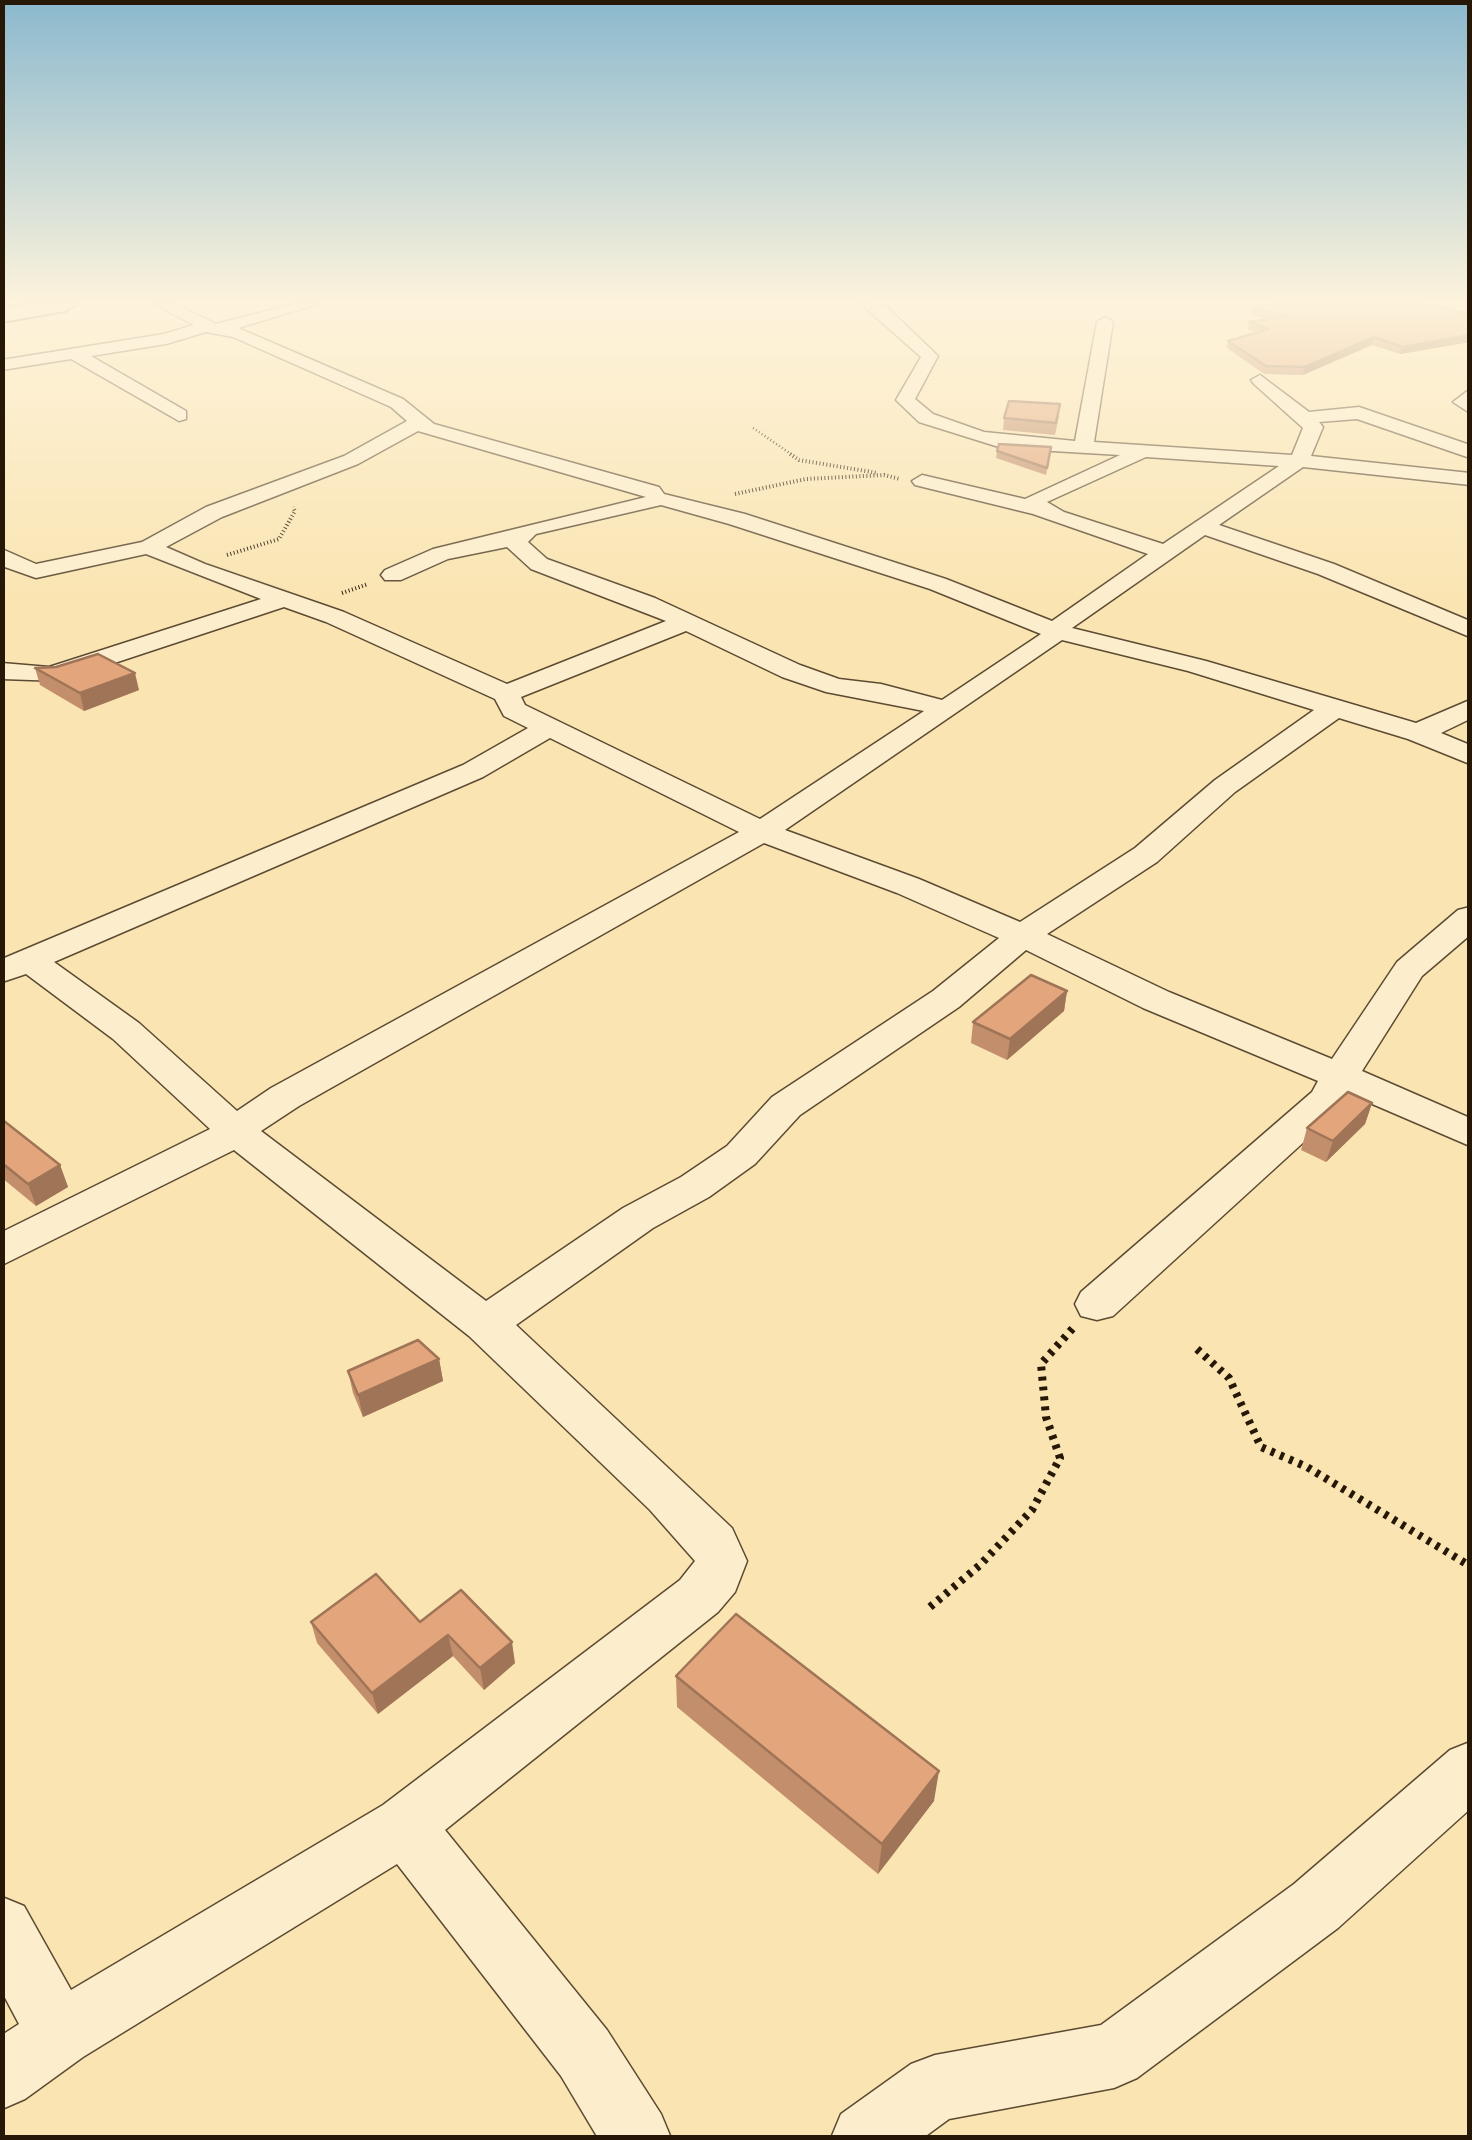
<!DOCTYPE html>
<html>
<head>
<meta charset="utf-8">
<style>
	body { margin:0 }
	#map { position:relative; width:1472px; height:2140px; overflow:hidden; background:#fae5b2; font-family:"EB Garamond",serif }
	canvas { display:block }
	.frame { position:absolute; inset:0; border:5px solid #271707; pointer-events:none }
</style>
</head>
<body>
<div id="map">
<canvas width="1472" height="2140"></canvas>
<div class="frame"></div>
</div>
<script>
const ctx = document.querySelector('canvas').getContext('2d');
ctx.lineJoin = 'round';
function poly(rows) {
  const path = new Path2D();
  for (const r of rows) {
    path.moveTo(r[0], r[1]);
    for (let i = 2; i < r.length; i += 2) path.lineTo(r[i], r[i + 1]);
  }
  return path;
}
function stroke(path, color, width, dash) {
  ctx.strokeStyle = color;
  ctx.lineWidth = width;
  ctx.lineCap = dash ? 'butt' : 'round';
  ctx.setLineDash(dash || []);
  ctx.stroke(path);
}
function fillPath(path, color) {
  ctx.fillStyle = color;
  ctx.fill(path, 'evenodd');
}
const street = poly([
	[154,304,175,304,216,324,293,304,318,304,238,328,403,399,434,424,659,487,664,494,745,514,946,579,1052,621,1148,554,1033,514,915,485,912,481,922,475,1025,499,1120,455,1002,448,919,422,896,400,921,357,861,304,886,306,938,356,915,399,933,414,984,432,1075,441,1097,322,1105,317,1113,322,1094,442,1292,455,1303,428,1254,384,1251,380,1260,375,1309,412,1359,407,1470,445,1470,458,1357,419,1319,422,1323,427,1311,456,1470,473,1470,485,1303,467,1219,525,1334,564,1470,621,1470,637,1318,574,1205,535,1072,628,1206,661,1416,723,1470,700,1470,719,1441,733,1470,745,1470,764,1408,739,1339,718,1235,792,1157,862,1047,934,1169,992,1332,1059,1397,962,1458,910,1470,907,1470,935,1422,976,1362,1071,1470,1118,1470,1146,1349,1094,1340,1109,1113,1316,1097,1320,1081,1316,1075,1304,1081,1292,1312,1092,1318,1081,1143,1008,1026,950,959,1007,800,1115,755,1164,709,1197,653,1228,516,1325,732,1528,747,1561,735,1592,718,1612,445,1830,607,2030,661,2114,671,2138,598,2138,561,2076,397,1864,83,2057,25,2099,2,2109,2,2035,19,2024,2,1992,2,1897,24,1906,71,1990,383,1805,680,1580,695,1561,650,1510,469,1336,234,1150,2,1265,2,1232,210,1129,113,1039,26,974,2,982,2,959,463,765,528,728,504,716,495,699,326,622,284,607,60,681,2,679,2,663,49,667,261,599,146,554,36,578,2,566,2,549,36,564,142,542,206,507,344,456,407,421,391,407,233,337,206,332,166,344,91,356,186,411,186,419,179,421,71,359,2,370,2,360,164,334,194,325,154,304],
	[418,431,646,497,433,549,385,570,381,575,385,580,401,580,448,559,507,547,531,569,666,621,507,684,344,612,205,564,166,547,222,517,358,464,418,431],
	[1146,457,1279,466,1163,544,1064,512,1047,502,1146,457],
	[661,505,729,524,930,589,1041,634,942,700,881,684,839,679,800,665,655,598,547,559,528,542,536,534,661,505],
	[686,631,782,677,826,692,924,711,760,819,525,705,521,697,686,631],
	[1062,640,1188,671,1314,710,1215,780,1135,848,1020,922,919,879,785,830,1062,640],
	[550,738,739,832,271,1088,237,1111,139,1023,54,962,483,777,550,738],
	[764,843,897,893,999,938,933,991,772,1097,727,1146,681,1177,623,1208,486,1301,261,1131,299,1106,764,843],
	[1470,389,1470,413,1453,402,1470,389],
	[1470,1742,1470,1809,1338,1928,1137,2078,1114,2088,949,2119,923,2138,831,2138,841,2114,911,2064,935,2055,1101,2025,1294,1884,1450,1750,1470,1742]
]);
const secondary = poly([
	[28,304,76,304,65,311,2,322,2,308,28,304]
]);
stroke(street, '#5c4a32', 3);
stroke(secondary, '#271707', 4);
stroke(poly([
	[753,428,794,456]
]), '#271707', 2.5, [1, 2.5]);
stroke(poly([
	[790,454,799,460,878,473],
	[735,494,806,479,884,475,900,479],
	[227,555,279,539,295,511,293,507],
	[342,593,368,584]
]), '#271707', 4, [1, 2.5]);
stroke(poly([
	[1197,1349,1229,1378,1261,1447,1307,1467,1470,1566],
	[930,1607,980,1565,1032,1510,1060,1458,1046,1417,1041,1364,1073,1328]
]), '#271707', 8, [4, 6]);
fillPath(street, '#fceecd');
fillPath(secondary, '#fceecd');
fillPath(poly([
	[1252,308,1470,314,1470,342,1400,354,1372,345,1303,375,1264,374,1227,348,1228,341,1256,332,1248,330,1249,322,1267,319,1251,315],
	[1059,416,1055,435,1003,430,1004,418],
	[1051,447,1046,475,996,458,997,451],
	[35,668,139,690,84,711,40,685],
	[1067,991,1064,1011,1007,1060,971,1043,973,1022],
	[1372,1103,1365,1124,1326,1162,1301,1150,1307,1128],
	[2,1122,60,1165,68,1187,36,1206,2,1178],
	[439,1359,443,1381,363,1417,353,1393,348,1371],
	[311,1622,420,1622,515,1663,484,1690,453,1656,378,1714,317,1643],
	[676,1676,934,1801,878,1874,677,1707]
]), '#c38e6b');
fillPath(poly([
	[1470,335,1470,342,1400,354,1402,347],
	[1374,337,1372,345,1303,375,1305,367],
	[135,673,139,690,84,711,80,693],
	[1067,991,1064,1011,1007,1060,1010,1039],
	[1372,1103,1365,1124,1326,1162,1333,1141],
	[60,1165,68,1187,36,1206,28,1184],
	[439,1359,443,1381,363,1417,358,1395],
	[448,1635,453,1656,378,1714,372,1693],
	[512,1642,515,1663,484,1690,480,1668],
	[939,1771,934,1801,878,1874,882,1844]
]), '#9f7457');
const building = poly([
	[1277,304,1425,304,1470,314,1470,335,1402,347,1374,337,1305,367,1266,366,1228,341,1269,329,1249,322,1287,316,1252,308,1277,304],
	[1009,401,1060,404,1056,423,1004,418,1009,401],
	[999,444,1051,447,1047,468,997,451,999,444],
	[98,654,135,673,80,693,35,668,56,667,98,654],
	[1031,975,1067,991,1010,1039,973,1022,1031,975],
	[1348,1092,1372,1103,1333,1141,1307,1128,1348,1092],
	[4,1121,60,1165,28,1184,2,1163,2,1122,4,1121],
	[418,1340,439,1359,358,1395,348,1371,418,1340],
	[376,1574,420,1622,461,1590,512,1642,480,1668,448,1635,372,1693,311,1622,376,1574],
	[736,1614,939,1771,882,1844,676,1676,736,1614]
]);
fillPath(building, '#e3a57c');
stroke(building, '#9f7457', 2.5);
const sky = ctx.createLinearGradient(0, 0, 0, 603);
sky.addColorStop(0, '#8bb9ce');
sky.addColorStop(0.5, '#fdf3dc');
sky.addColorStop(1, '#fdf3dc00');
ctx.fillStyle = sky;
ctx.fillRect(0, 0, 1472, 603);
</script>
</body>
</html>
